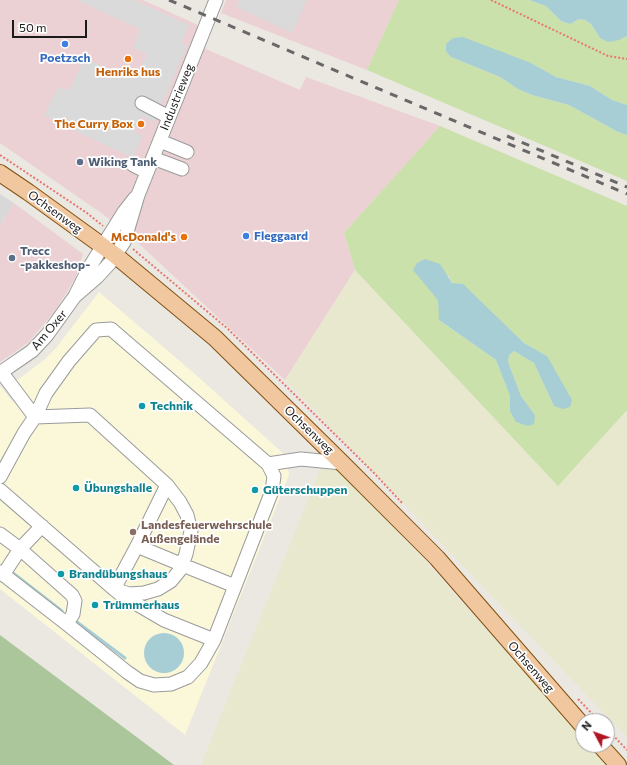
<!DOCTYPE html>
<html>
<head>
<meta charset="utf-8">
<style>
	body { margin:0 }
	#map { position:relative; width:627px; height:765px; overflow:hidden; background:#ebe7e1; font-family:Commissioner,sans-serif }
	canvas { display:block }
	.north { position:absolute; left:575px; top:713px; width:40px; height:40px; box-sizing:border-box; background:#fff; border:1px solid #a3a3a3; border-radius:50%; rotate:311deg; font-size:11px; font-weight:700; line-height:16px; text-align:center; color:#1a1a1a }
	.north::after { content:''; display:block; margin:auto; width:14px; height:18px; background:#b01523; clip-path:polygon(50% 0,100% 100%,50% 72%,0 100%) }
	.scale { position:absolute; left:12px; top:20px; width:75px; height:18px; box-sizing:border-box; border:2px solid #1a1a1a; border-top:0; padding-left:5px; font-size:12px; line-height:14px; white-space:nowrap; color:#1a1a1a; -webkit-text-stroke:3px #fff; paint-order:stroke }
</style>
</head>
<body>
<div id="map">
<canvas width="627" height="765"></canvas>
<div class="north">N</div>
<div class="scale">50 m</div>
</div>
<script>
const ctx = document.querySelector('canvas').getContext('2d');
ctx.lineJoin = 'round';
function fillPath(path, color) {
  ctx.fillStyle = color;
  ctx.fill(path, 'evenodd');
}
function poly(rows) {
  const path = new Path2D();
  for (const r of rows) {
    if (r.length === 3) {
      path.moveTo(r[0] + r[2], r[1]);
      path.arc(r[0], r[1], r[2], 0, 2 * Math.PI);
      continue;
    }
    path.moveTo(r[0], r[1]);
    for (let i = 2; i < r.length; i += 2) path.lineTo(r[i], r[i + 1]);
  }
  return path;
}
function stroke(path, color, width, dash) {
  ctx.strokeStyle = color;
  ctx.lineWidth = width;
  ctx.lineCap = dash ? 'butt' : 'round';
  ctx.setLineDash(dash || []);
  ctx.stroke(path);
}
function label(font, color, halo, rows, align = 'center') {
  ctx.font = font + ' Commissioner,sans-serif';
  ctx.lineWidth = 3.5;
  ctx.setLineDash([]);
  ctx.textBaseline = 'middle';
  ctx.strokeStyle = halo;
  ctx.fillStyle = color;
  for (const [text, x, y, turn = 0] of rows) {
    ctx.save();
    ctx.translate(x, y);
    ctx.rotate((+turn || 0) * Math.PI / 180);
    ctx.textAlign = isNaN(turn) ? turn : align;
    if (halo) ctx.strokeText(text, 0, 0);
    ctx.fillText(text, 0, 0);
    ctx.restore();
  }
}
fillPath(poly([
	[0,194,14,203,0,226]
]), '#d8d8d8');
fillPath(poly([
	[0,0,143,0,200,26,192,43,300,90,306,77,440,126,344,233,355,270,285,380,136,241,104,215,0,143],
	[226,0,399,0,367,70,221,13],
	[14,203,83,254,75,279,55,311,28,343,0,362,0,226]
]), '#ebd1d3');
fillPath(poly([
	[99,292,195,374,286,456,289,475,185,735,0,589,0,387,1,387,13,402,25,393,16,381,44,360,56,348]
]), '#fbf8da');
fillPath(poly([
	[355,270,558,486,627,410,627,737,285,380],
	[325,457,428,564,583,739,583,745,588,745,607,765,201,765]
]), '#e8e8ce');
fillPath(poly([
	[399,0,529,0,546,6,561,21,570,24,579,19,585,20,591,24,600,38,619,40,627,36,627,105,612,100,590,86,556,77,531,63,451,57,500,77,518,89,532,95,569,105,618,132,627,135,627,181,367,70],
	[440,126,627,206,627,410,558,486,355,270,344,233],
	[448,275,452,283,463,285,524,343,547,356,554,406,534,363,514,351,509,355,508,362,521,396,535,415,510,411,510,396,496,360,440,321,438,300]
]), '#cae1ab');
fillPath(poly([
	[0,635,174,765,0,765]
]), '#abc69a');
fillPath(poly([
	[76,0,134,0,189,25,181,43,187,46,154,122,141,116,134,132,143,136,133,158,44,116,57,88,70,90,84,58,125,76,128,70,138,75,147,54,133,48,140,29],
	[239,0,307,0,292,33,236,7]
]), '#dadada');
fillPath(poly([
	[529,0,627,0,627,36,619,40,608,42,600,38,591,24,585,20,579,19,570,24,561,21,546,6],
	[463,37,531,63,556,77,590,86,612,100,627,105,627,135,618,132,569,105,532,95,518,89,500,77,451,57,446,51,446,44,453,38],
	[425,259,440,264,452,283,463,284,524,343,547,356,572,400,570,407,563,409,554,406,534,363,514,351,509,355,508,362,521,396,535,415,534,424,528,426,516,422,510,411,510,396,496,360,439,320,438,300,413,270,417,263],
	[164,653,20]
]), '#a6ced4');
stroke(poly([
	[13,573,62,611],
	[77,622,125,658]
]), '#a6ced4', 3);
const minor = poly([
	[142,103,169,117],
	[160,141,187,152],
	[153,158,182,169],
	[133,165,147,172],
	[75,296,97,277,110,263,124,242,138,195,216,0],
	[0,373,32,351,47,335,75,296,89,268,124,212,135,198],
	[268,464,301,459,342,463],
	[0,477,24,433,35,417,90,415,167,485,180,502,187,515,191,531,186,554,180,570,171,581,158,589,144,593,129,594,114,589,0,490],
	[167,485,137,546,114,589,123,596,164,620,214,640],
	[0,534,20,549,72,595,75,601,73,614,67,624],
	[137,546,178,563],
	[190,568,235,586],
	[0,572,67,624,127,672,140,681,154,685,171,684,188,677,201,663,214,640,272,491,274,476,268,464,111,329,96,330,69,361,46,393,35,417,2,373],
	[3,575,20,549,42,526]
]);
const major = poly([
	[0,173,28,192,115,255,215,338,342,463,437,558,583,726],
	[600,745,618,765]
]);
stroke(minor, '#9b9b9b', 15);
stroke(major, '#815210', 18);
stroke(poly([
	[491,0,608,56,627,59],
	[0,155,87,213,103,226],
	[133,249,228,329,374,473,403,504],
	[578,699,599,721],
	[607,729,627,750]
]), '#e97574', 2, [2, 2]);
stroke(minor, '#fff', 13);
stroke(major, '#f1c7a0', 16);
stroke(poly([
	[169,0,627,194],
	[507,136,627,187]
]), '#686868', 3, [8, 8]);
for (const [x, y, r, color] of [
	[65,44,4,"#3f7fe0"],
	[128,59,4,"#e8710a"],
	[141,124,4,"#e8710a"],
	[80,162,4,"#5c6f8a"],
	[246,236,4,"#3f7fe0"],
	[184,237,4,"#e8710a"],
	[12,258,4,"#5c6f8a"],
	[142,406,4,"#0f9aa8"],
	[76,488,4,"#0f9aa8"],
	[255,490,4,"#0f9aa8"],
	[133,532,4,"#8d6e63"],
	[61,574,4,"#0f9aa8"],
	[95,605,4,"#0f9aa8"]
]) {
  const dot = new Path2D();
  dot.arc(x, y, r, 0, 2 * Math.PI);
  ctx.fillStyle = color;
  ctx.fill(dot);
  stroke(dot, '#fff', 1.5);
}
label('bold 12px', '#366cbe', '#fff', [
	["Poetzsch",65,58],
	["Fleggaard",254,236,"left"]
]);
label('bold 12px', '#c56008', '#fff', [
	["Henriks hus",128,72,"center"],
	["The Curry Box",133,124],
	["McDonald's",176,237]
], 'right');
label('12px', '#1a1a1a', '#fff', [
	["Industrieweg",177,97,-68],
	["Ochsenweg",55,212,36],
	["Am Oxer",49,330,-50],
	["Ochsenweg",309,430,44],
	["Ochsenweg",531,667,49]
]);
label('bold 12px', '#4e5e75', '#fff', [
	["Wiking Tank",88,162],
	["Trecc",20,251],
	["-pakkeshop-",20,265]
], 'left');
label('bold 12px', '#0d838f', '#fff', [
	["Technik",150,406],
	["Übungshalle",84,488],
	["Güterschuppen",263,490],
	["Brandübungshaus",69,574],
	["Trümmerhaus",103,605]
], 'left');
label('bold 12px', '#785e54', '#fff', [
	["Landesfeuerwehrschule",141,525],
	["Außengelände",141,539]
], 'left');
</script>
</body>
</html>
